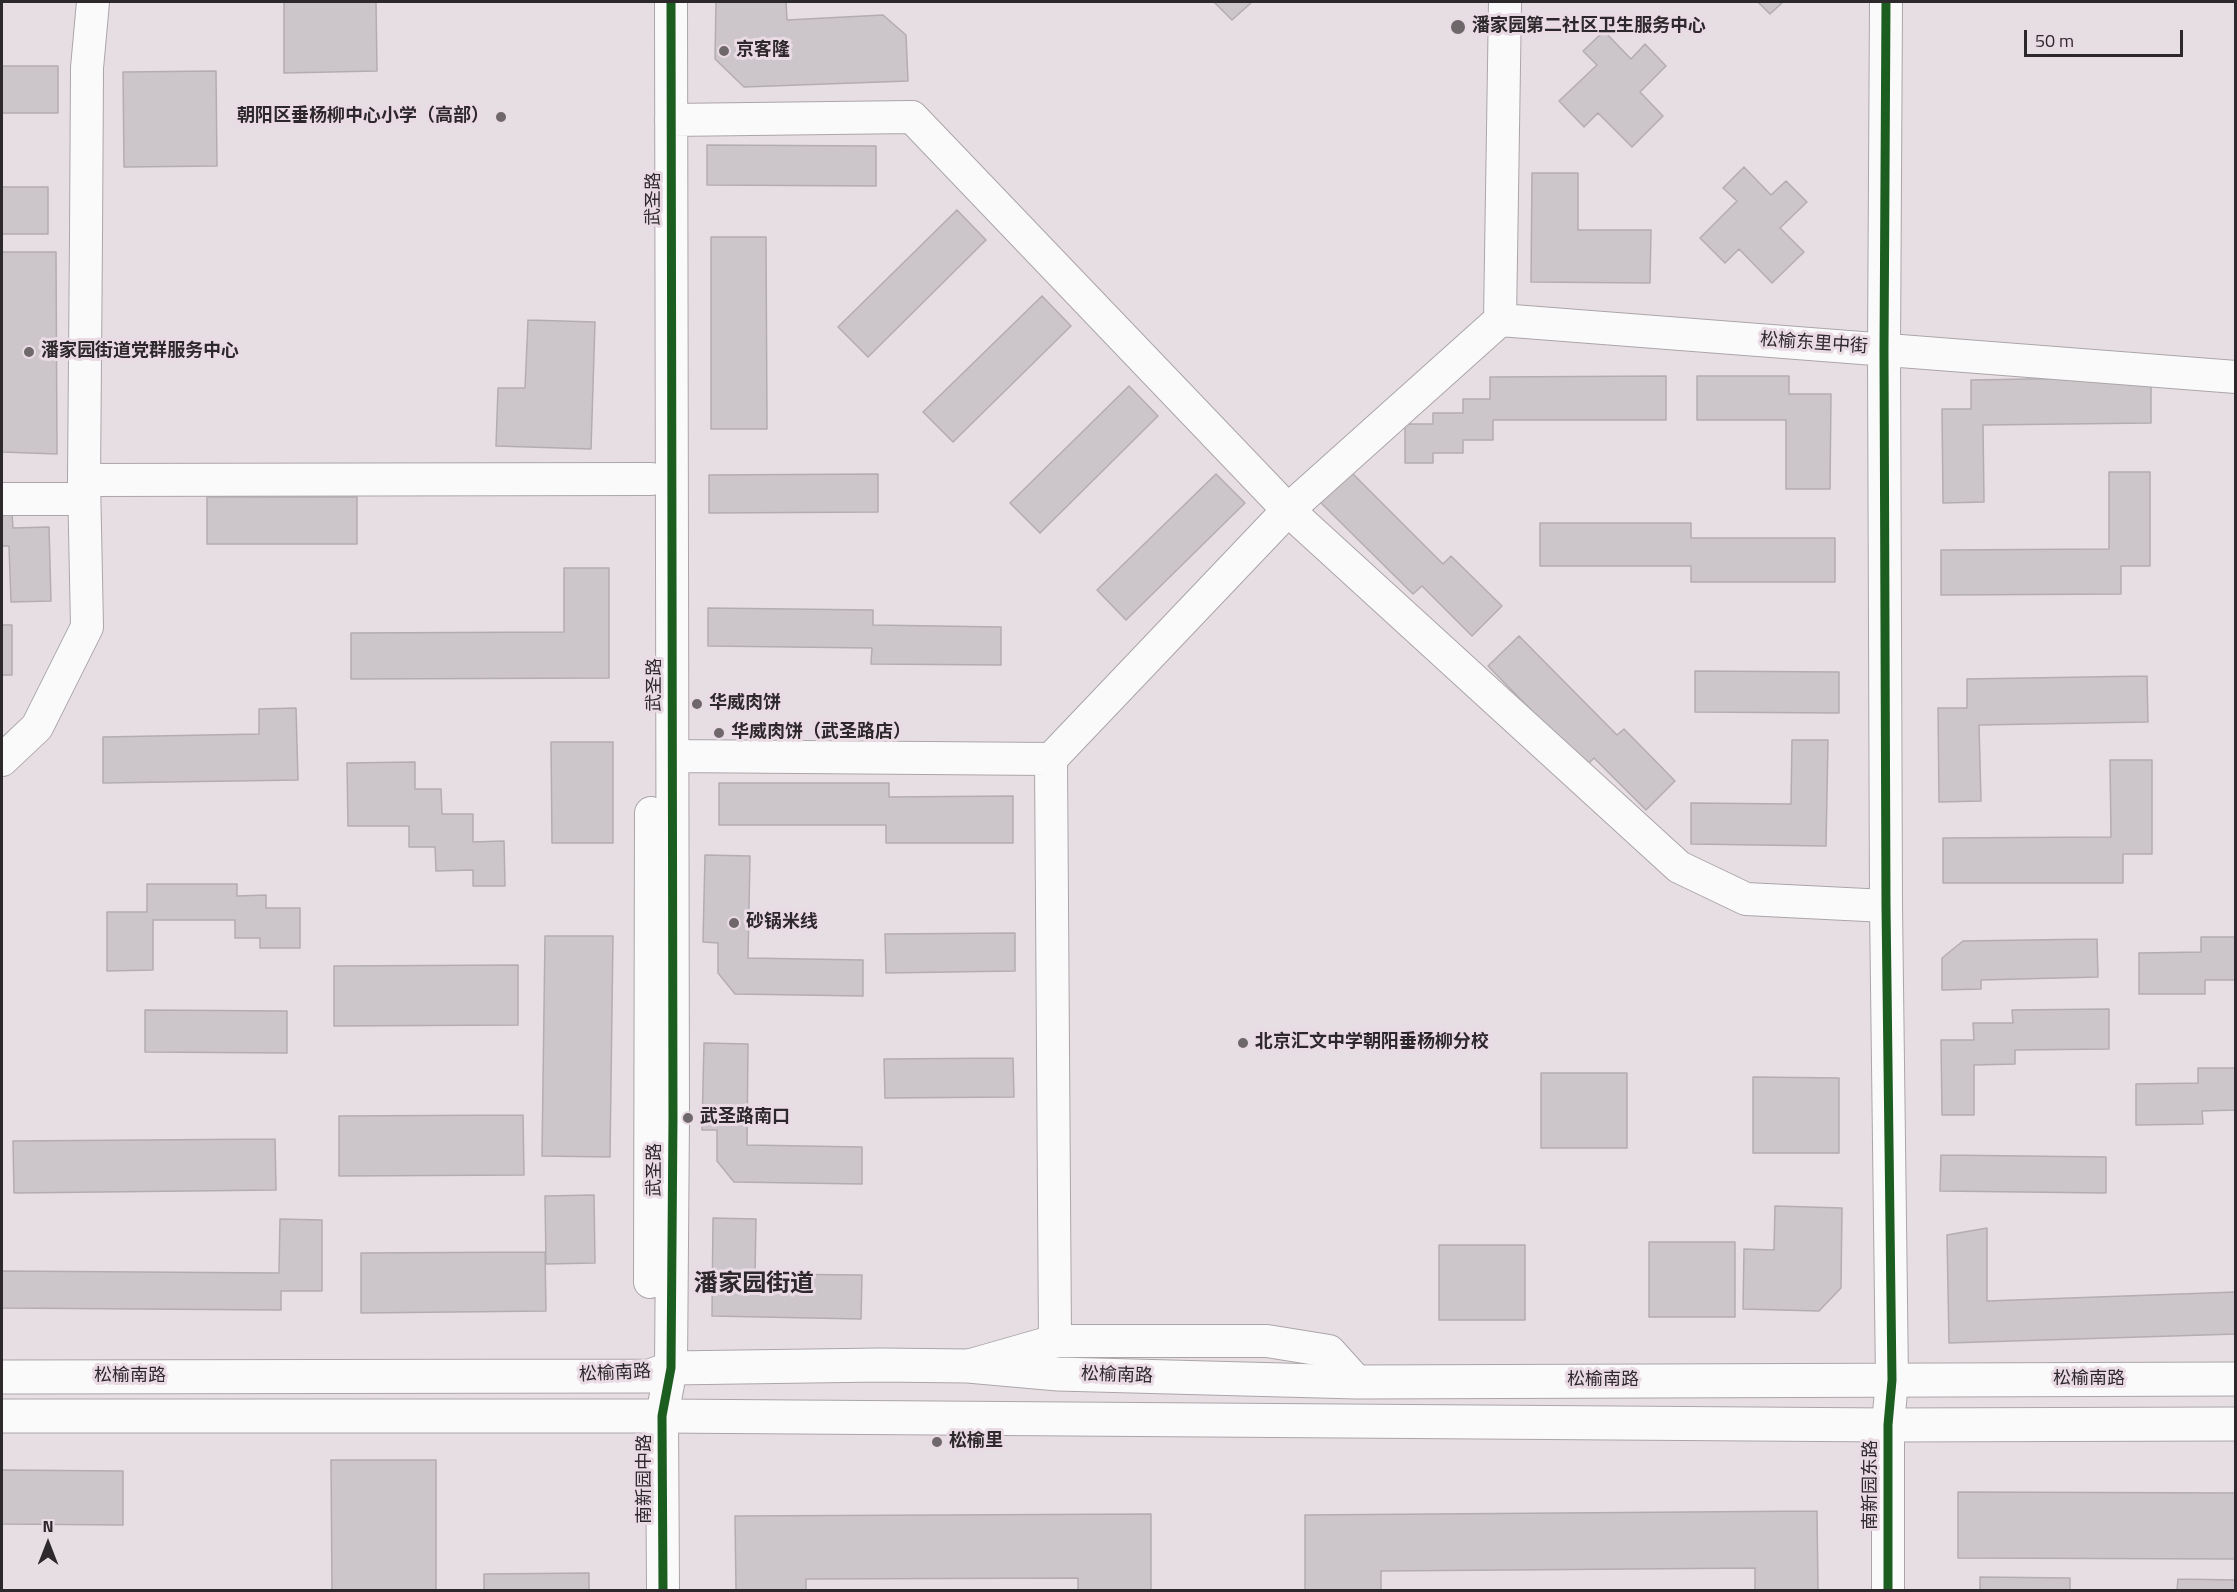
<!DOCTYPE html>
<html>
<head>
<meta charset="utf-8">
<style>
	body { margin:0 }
	#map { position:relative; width:2237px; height:1592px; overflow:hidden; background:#e6dee3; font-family:"Titillium Web",sans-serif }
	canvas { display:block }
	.frame { position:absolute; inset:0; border:3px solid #2d282b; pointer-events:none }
	.north { position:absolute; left:18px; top:1514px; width:60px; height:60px; -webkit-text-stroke:4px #eadae4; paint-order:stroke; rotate:0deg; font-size:16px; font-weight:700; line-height:24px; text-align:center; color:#2d282b }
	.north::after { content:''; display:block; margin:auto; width:21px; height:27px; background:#2d282b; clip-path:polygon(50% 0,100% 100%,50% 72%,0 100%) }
	.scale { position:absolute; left:2024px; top:30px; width:159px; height:27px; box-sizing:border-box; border:3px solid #2d282b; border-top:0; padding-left:8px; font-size:18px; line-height:21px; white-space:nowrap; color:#2d282b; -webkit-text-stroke:4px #eadae4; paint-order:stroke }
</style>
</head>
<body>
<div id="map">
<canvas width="2237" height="1592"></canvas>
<div class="frame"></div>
<div class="north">N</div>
<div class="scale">50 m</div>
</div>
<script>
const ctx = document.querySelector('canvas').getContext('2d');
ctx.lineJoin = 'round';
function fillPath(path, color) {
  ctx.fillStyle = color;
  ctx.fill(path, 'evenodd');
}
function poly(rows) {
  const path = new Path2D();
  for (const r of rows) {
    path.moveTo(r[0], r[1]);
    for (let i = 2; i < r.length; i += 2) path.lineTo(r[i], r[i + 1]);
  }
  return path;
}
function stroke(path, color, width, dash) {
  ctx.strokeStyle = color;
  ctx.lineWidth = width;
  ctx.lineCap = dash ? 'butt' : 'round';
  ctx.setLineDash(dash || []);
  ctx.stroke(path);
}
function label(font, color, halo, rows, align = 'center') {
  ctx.font = font + ' "Titillium Web","Noto Sans SC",sans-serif';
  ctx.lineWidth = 6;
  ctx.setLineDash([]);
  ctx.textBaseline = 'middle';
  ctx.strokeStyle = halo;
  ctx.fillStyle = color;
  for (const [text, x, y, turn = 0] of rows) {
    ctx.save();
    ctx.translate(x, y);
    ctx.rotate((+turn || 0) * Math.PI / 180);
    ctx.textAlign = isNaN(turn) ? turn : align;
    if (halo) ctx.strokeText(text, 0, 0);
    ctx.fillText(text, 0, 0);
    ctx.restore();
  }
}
const building = poly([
	[284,2,376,2,377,71,284,73,284,2],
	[716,2,786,2,787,20,883,15,906,35,908,81,744,87,715,59,716,2],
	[1214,2,1252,2,1232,20,1214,2],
	[1758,2,1783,2,1770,14,1758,2],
	[1604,31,1631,59,1645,44,1666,66,1640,92,1663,116,1632,147,1598,113,1584,127,1559,101,1597,65,1583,51,1604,31],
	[2,66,58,66,58,113,2,113,2,66],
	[216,71,217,166,124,167,123,72,216,71],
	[707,145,876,146,876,186,707,185,707,145],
	[1744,167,1771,195,1786,181,1807,202,1780,228,1804,252,1772,283,1739,249,1725,263,1700,238,1737,201,1723,188,1744,167],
	[1532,173,1578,173,1578,230,1651,230,1650,283,1531,282,1532,173],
	[2,187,48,187,48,234,2,234,2,187],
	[957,210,986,240,868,357,838,327,957,210],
	[711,237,766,237,767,429,711,429,711,237],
	[2,252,56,252,57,454,2,452,2,252],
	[1042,296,1071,326,953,442,923,412,1042,296],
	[528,320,595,322,591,449,496,446,498,388,525,388,528,320],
	[1666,376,1666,420,1493,420,1493,440,1463,440,1463,453,1433,453,1433,463,1405,463,1405,424,1433,424,1433,413,1463,413,1463,399,1490,399,1490,377,1666,376],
	[1697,376,1789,376,1789,394,1831,394,1830,489,1786,489,1786,420,1697,420,1697,376],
	[2151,377,2151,423,1983,425,1984,502,1943,503,1942,409,1971,409,1971,380,2151,377],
	[1129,386,1158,416,1040,533,1010,503,1129,386],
	[1346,467,1443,564,1451,556,1502,606,1472,636,1422,586,1413,594,1315,497,1346,467],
	[2109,472,2150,472,2150,566,2121,566,2121,594,1941,595,1941,550,2109,549,2109,472],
	[878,474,878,512,709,513,709,475,878,474],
	[1216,474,1245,503,1126,620,1097,590,1216,474],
	[207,497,357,497,357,544,207,544,207,497],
	[2,513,12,513,13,528,49,527,51,601,11,602,9,546,2,546,2,513],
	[1540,523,1691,523,1691,538,1835,538,1835,582,1691,582,1691,566,1540,566,1540,523],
	[564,568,609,568,609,678,351,679,351,633,564,632,564,568],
	[708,608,873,610,873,625,1001,627,1001,665,871,664,872,648,708,646,708,608],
	[2,625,12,625,12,675,2,675,2,625],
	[1519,636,1617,735,1624,729,1675,781,1646,810,1594,758,1586,766,1488,666,1519,636],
	[1695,671,1839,672,1839,713,1695,712,1695,671],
	[2147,676,2148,722,1979,725,1981,801,1939,802,1938,708,1967,708,1967,679,2147,676],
	[296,708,298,780,103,783,103,737,259,734,259,709,296,708],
	[1792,740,1828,740,1826,846,1691,844,1691,803,1791,804,1792,740],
	[551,742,613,742,613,843,552,843,551,742],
	[2110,760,2152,760,2152,854,2123,854,2123,883,1943,883,1943,838,2111,837,2110,760],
	[415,762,415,789,441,789,442,814,473,814,473,842,504,841,505,886,473,886,473,870,436,871,435,847,409,847,409,826,348,826,347,763,415,762],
	[719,783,889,783,889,797,1013,796,1013,843,886,843,886,825,719,825,719,783],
	[705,855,750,856,748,958,863,960,863,996,735,994,718,973,718,943,703,942,705,855],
	[147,884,237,884,237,896,266,895,266,908,300,908,300,948,260,948,260,938,235,938,235,920,153,920,153,970,107,971,107,912,147,912,147,884],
	[1015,933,1015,971,886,973,885,934,1015,933],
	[545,936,613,936,610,1157,542,1156,545,936],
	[2201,937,2236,937,2236,980,2205,980,2205,994,2139,994,2139,953,2201,952,2201,937],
	[2097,939,2098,977,1981,980,1981,989,1942,990,1942,958,1963,941,2097,939],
	[518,965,518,1025,334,1026,334,966,518,965],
	[2109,1009,2109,1049,2015,1050,2015,1064,1974,1065,1974,1115,1942,1115,1941,1040,1974,1040,1973,1023,2013,1023,2012,1010,2109,1009],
	[145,1010,287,1011,287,1053,145,1052,145,1010],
	[704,1043,748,1044,747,1145,862,1147,862,1184,734,1182,717,1161,717,1130,702,1130,704,1043],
	[1013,1058,1014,1097,885,1098,884,1059,1013,1058],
	[2198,1068,2236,1068,2236,1110,2202,1111,2203,1124,2136,1125,2136,1084,2198,1083,2198,1068],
	[1541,1073,1627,1073,1627,1148,1541,1148,1541,1073],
	[1753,1077,1839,1078,1839,1153,1753,1153,1753,1077],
	[523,1115,524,1175,339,1176,339,1116,523,1115],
	[275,1139,276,1190,14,1193,13,1141,275,1139],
	[1941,1155,2106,1157,2106,1193,1940,1191,1941,1155],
	[594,1195,595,1263,546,1264,545,1196,594,1195],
	[1775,1206,1842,1208,1841,1288,1819,1311,1743,1309,1744,1249,1774,1250,1775,1206],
	[713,1218,756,1219,755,1274,862,1275,861,1319,712,1316,713,1218],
	[280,1219,322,1220,322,1291,281,1291,281,1310,2,1308,2,1271,279,1273,280,1219],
	[1987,1228,1987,1301,2236,1292,2236,1334,1949,1343,1947,1235,1987,1228],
	[1649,1242,1735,1242,1735,1317,1649,1317,1649,1242],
	[1439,1245,1525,1245,1525,1320,1439,1320,1439,1245],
	[545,1252,546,1311,361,1313,361,1253,545,1252],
	[331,1460,436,1460,436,1590,332,1590,331,1460],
	[2,1470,123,1471,123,1525,2,1524,2,1470],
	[1958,1492,2236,1493,2236,1559,1958,1558,1958,1492],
	[1817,1511,1818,1590,1755,1590,1755,1568,1381,1571,1381,1590,1305,1590,1305,1515,1817,1511],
	[1151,1514,1151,1590,1078,1590,1078,1578,806,1579,806,1590,736,1590,735,1516,1151,1514],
	[589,1573,589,1590,484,1590,484,1574,589,1573],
	[1980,1577,2070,1578,2070,1590,1980,1590,1980,1577],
	[2178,1579,2236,1580,2236,1590,2177,1590,2178,1579]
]);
fillPath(building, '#ccc6ca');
stroke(building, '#b3adb1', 1.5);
const minor = poly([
	[1886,2,1884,350,1886,906,1892,1380,1888,1425,1888,1590],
	[671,120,912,117,1288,510,1679,867,1746,899,1886,906],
	[1500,320,2236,377],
	[84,480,651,479],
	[2,499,84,499],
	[673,756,1051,759,1288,510,1500,320,1505,2],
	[1051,759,1055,1341],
	[2,760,37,727,87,627,84,480,86,237,87,68,93,2],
	[650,1282,651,813],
	[971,1365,1055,1341,1267,1341,1329,1351,1357,1382],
	[663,1590,662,1416,671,1368,673,1116,671,2]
]);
const major = poly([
	[2,1377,650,1376,671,1368,880,1365,968,1366,1058,1374,1357,1382,2236,1379],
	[2,1416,662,1416,1888,1425,2236,1424]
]);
stroke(minor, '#aba5a9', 34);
stroke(major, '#aba5a9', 35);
stroke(minor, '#fbfafb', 32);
stroke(major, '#fbfafb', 33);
stroke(poly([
	[1886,2,1884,350,1886,906,1892,1380,1888,1425,1888,1590],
	[663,1590,662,1416,671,1368,673,1116,671,2]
]), '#1b5e20', 9);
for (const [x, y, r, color] of [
	[1458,27,8,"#6e686b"],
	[724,51,6,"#6e686b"],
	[501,117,6,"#6e686b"],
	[29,352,6,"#6e686b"],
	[697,704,6,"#6e686b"],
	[719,733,6,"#6e686b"],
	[734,923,6,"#6e686b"],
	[1243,1043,6,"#6e686b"],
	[688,1118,6,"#6e686b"],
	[937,1442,6,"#6e686b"]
]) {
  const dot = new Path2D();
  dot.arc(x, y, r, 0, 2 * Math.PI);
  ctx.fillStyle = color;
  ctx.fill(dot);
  stroke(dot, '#eadae4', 2);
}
label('bold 18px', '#2d282b', '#eadae4', [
	["潘家园第二社区卫生服务中心",1472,27],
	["京客隆",736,51],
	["朝阳区垂杨柳中心小学（高部）",489,117,"right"],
	["潘家园街道党群服务中心",41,352],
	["华威肉饼",709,704],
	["华威肉饼（武圣路店）",731,733],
	["砂锅米线",746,923],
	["北京汇文中学朝阳垂杨柳分校",1255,1043],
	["武圣路南口",700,1118],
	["松榆里",949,1442]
], 'left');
label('18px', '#2d282b', '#eadae4', [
	["武圣路",655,199,-90],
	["松榆东里中街",1814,344,4],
	["武圣路",656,685,-90],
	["武圣路",656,1170,-90],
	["松榆南路",615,1374,-3],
	["松榆南路",1117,1376,2],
	["松榆南路",130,1377],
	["松榆南路",2089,1380],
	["松榆南路",1603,1381],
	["南新园中路",646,1479,-90],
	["南新园东路",1872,1485,-90]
]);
label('bold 24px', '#2d282b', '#eadae4', [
	["潘家园街道",754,1285]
]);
</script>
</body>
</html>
